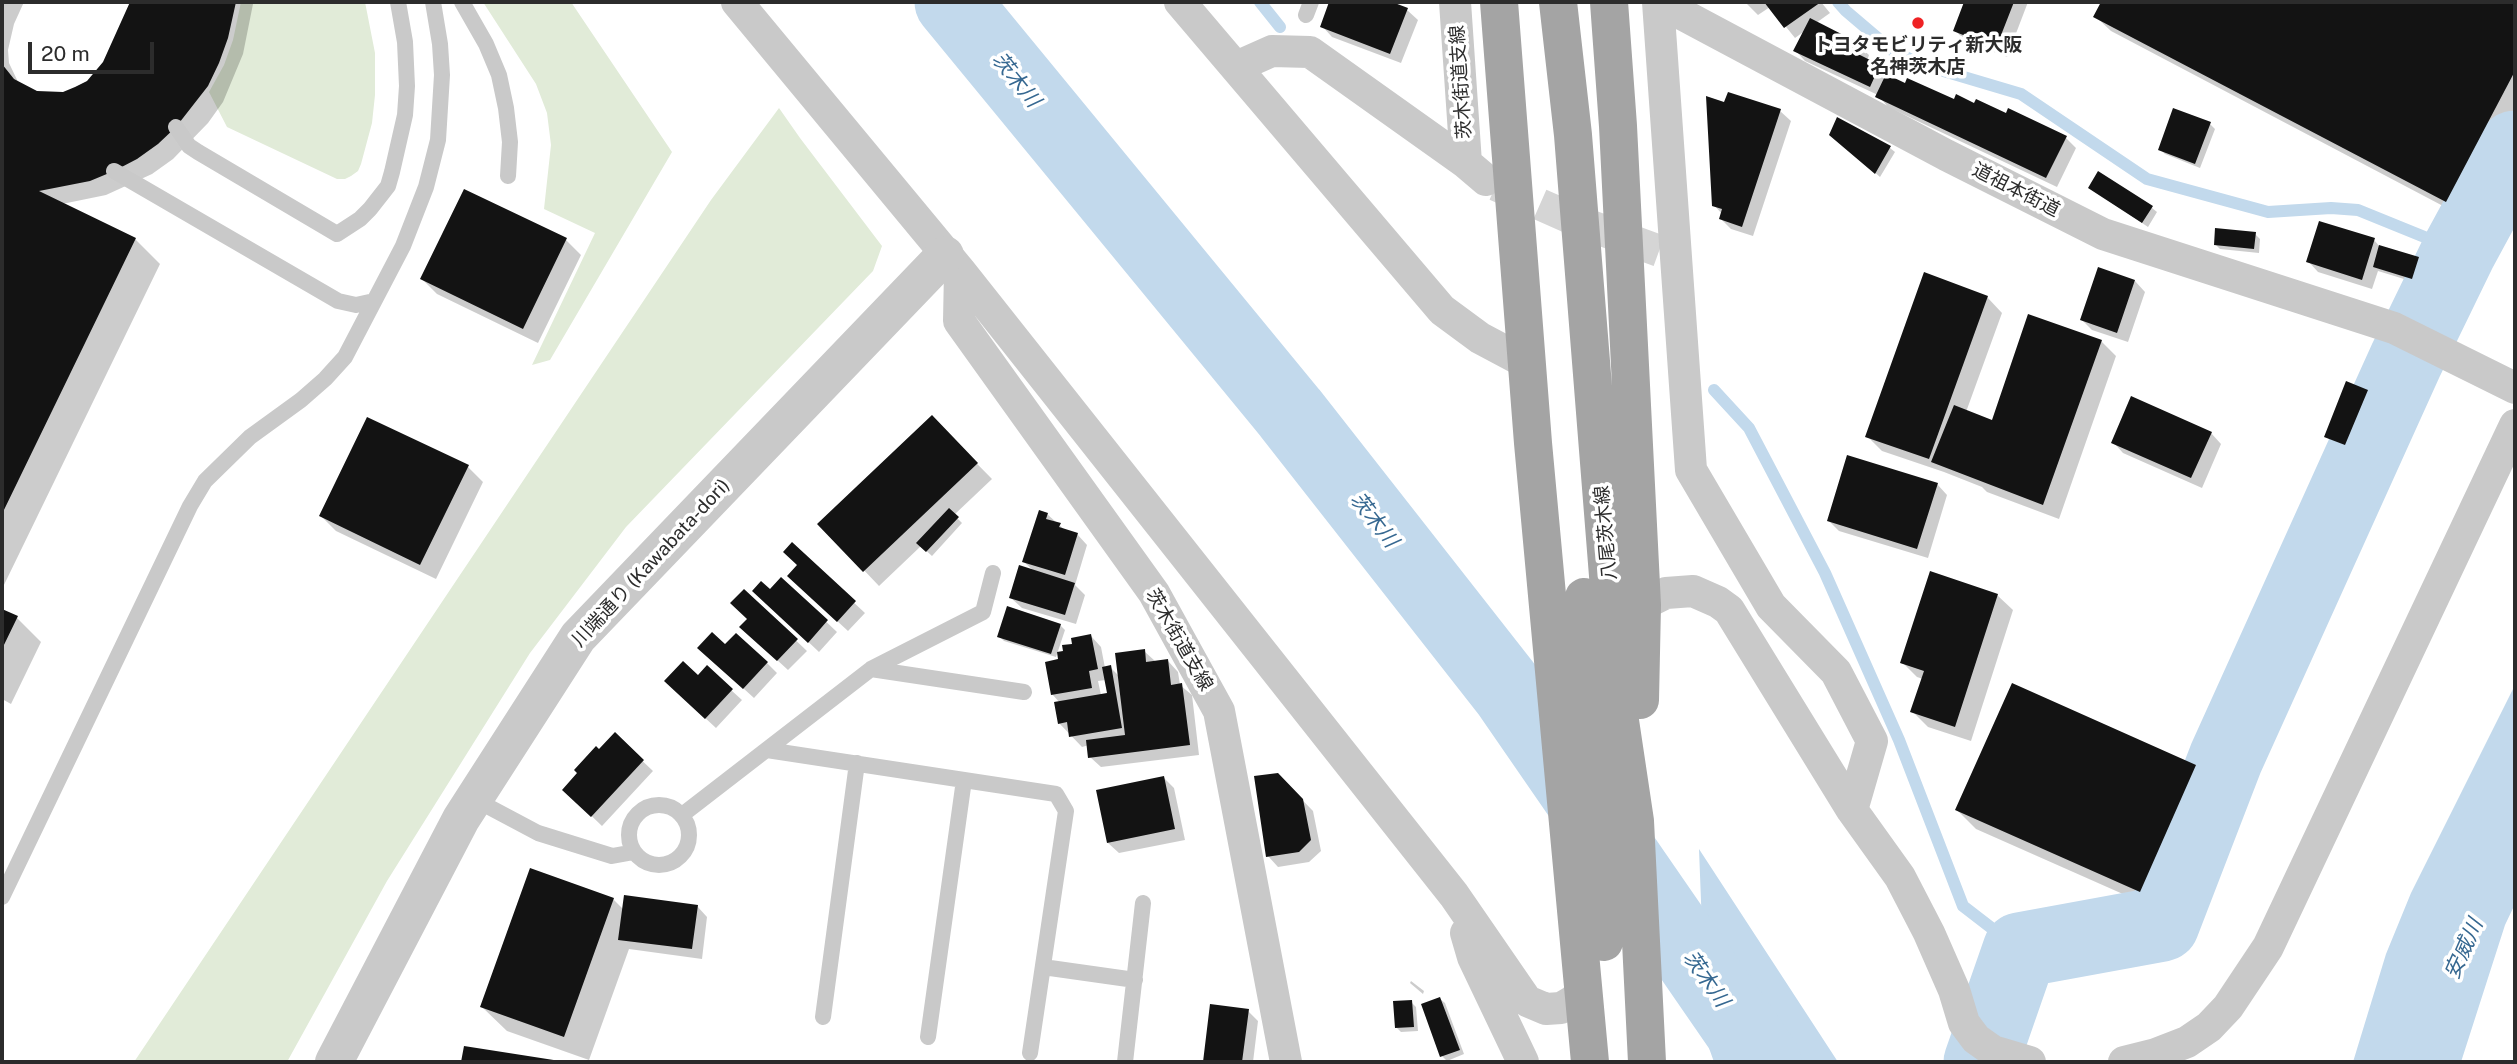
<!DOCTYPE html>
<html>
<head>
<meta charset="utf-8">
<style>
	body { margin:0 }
	#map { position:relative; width:2517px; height:1064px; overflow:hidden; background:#fff; font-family:"Public Sans",sans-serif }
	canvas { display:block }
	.frame { position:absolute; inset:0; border:4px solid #2c2c2c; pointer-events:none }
	.scale { position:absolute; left:28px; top:42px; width:126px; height:32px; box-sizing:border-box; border:4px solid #2c2c2c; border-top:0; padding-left:9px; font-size:21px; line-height:24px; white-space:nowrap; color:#2c2c2c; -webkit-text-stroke:5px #fff; paint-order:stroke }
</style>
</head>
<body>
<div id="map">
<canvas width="2517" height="1064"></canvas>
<div class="frame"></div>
<div class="scale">20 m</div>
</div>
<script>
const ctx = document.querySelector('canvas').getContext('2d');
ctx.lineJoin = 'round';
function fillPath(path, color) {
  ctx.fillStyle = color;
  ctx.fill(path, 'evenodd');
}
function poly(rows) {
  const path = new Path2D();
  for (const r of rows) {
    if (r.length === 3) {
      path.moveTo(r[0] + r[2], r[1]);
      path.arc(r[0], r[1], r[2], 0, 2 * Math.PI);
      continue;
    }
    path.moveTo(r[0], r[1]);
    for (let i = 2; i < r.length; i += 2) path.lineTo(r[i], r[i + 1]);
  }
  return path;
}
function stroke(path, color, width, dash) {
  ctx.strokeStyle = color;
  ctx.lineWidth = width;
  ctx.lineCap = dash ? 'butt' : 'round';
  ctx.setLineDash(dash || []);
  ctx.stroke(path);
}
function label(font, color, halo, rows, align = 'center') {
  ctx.font = font + ' "Public Sans","Noto Sans JP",sans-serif';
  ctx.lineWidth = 7;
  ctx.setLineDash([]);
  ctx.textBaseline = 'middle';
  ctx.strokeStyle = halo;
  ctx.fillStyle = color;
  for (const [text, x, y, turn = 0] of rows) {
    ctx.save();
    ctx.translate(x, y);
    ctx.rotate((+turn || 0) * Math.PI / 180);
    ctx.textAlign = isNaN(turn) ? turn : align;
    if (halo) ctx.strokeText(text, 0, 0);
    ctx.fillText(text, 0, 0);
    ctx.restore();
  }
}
fillPath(poly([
	[241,2,365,2,375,53,375,95,372,123,361,164,358,171,351,176,345,179,337,179,227,127,209,92,224,65,233,40],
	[483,2,571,2,672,152,550,360,532,365,595,233,544,209,551,145,547,113,536,84],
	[779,108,800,138,882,246,873,271,626,527,530,653,387,881,287,1062,134,1062,711,200]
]), '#e1ebd8');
fillPath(poly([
	[2515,685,2515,904,2505,925,2461,1062,2353,1062,2386,954,2411,893],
	[1699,849,1838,1062,1714,1062,1709,1048,1722,1049,1716,956,1703,953]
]), '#c2d9ec');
fillPath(poly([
	[2,2,24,2,14,24,8,50,9,63,19,84,37,93,63,94,88,82,105,63,132,2,253,2,253,4,243,54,223,102,208,123,173,159,152,174,106,195,62,204,135,239,160,264,2,589],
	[1331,2,1387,2,1407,10,1418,20,1401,63,1332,37,1322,26],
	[1745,2,1821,2,1830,13,1816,23,1858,45,1869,55,1867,61,1879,67,1890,78,1955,102,2066,138,2076,148,2057,187,1888,107,1878,95,1805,61,1795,50,1806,30,1795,38,1770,7,1758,15],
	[1966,2,2028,2,2007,57,1965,41,1955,30],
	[2103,2,2515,2,2515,114,2462,216,2111,31,2095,16],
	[1725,104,1780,111,1791,121,1753,236,1731,229,1721,219,1722,214,1714,205],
	[2210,124,2215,129,2200,168,2165,154,2160,149],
	[1837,139,1890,148,1895,152,1880,177],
	[2090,188,2152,208,2157,212,2148,227],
	[2255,234,2260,239,2259,253,2220,249,2215,244],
	[566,240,581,255,538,343,437,294,422,279],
	[2374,240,2381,248,2418,259,2423,264,2417,283,2378,271,2372,289,2318,272,2308,261],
	[2135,281,2145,292,2128,342,2092,330,2082,320],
	[1987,297,2002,313,1966,412,1991,421,2101,341,2116,356,2059,519,1987,492,1982,487,1944,472,1882,451,1867,436],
	[2367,391,2372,396,2350,449,2331,441,2326,436],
	[932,418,992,479,954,515,962,523,932,556,921,546,879,586,820,524],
	[2211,433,2221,444,2202,488,2123,453,2113,442],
	[468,467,483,482,436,579,336,531,321,516],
	[1937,484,1947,495,1928,558,1839,531,1829,521],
	[1047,514,1066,531,1077,534,1087,545,1075,585,1085,595,1076,624,1022,608,1011,598,1035,572,1024,562],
	[792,545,865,613,848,631,799,586,799,565],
	[781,579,837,632,819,652,765,601,770,592],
	[744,591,807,651,788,670,752,637],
	[1997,595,2013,610,1971,741,1928,727,1912,711,1923,679,1917,677,1902,662],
	[2,610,17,618,41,642,11,704,2,699],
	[1060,625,1065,630,1056,657,1004,641,999,636],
	[1091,636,1101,647,1105,668,1110,667,1120,677,1144,651,1155,661,1168,661,1178,672,1180,685,1192,695,1199,755,1101,767,1090,757,1089,745,1082,747,1059,723,1060,703,1052,694,1064,660,1074,645],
	[1106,680,1109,694,1101,695,1098,681],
	[725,647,767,663,777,673,754,698,710,658],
	[698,678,731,690,742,700,716,728,676,691],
	[2012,686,2195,766,2215,785,2159,910,1976,829,1957,810],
	[615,735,653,771,602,826,575,800,599,752],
	[1278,775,1313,811,1321,851,1309,862,1278,867,1268,856],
	[1164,778,1174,788,1185,840,1119,853,1108,843],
	[613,899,624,910,697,906,707,917,702,959,629,949,589,1060,507,1031,482,1007],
	[1411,981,1424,991,1423,994,1410,983],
	[1440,999,1445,1003,1464,1054,1447,1061,1442,1056],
	[1411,1002,1416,1007,1418,1031,1401,1032,1396,1027],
	[1212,1006,1248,1011,1258,1021,1253,1062,1205,1062]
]), '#0003');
stroke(poly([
	[1260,2,1280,27],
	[1838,2,1846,11,1893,51,1920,64,2021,94,2147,179,2268,212,2331,208,2358,210,2459,251],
	[1714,390,1749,428,1825,573,1899,740,1963,906,2020,950]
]), '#c2d9ec', 12);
stroke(poly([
	[952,2,1290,413,1508,691,1764,1062],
	[1981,1062,2020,950,2162,924,2226,758,2406,360,2459,251,2515,148]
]), '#c2d9ec', 75);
fillPath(poly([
	[130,2,236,2,228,38,219,63,208,86,176,127,158,144,137,159,114,171,90,181,39,191,136,238,2,514,2,64,14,79,37,91,63,92,75,87,87,81,103,62],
	[1329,2,1392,2,1408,8,1390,54,1320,27],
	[1764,2,1821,2,1784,28],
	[1964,2,2014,2,1996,48,1953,31],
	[2101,2,2515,2,2515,71,2446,202,2093,17],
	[1810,18,1859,43,1856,53,1880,65,1870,87,1793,51],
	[1886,74,1905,83,1907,78,1954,99,1956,94,1974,103,1976,99,2006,113,2008,108,2067,136,2046,178,1875,97],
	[1728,92,1781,109,1742,227,1719,219,1722,209,1712,206,1706,96,1724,102],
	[2173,108,2211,122,2195,164,2158,150],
	[1837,117,1891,146,1875,174,1829,135],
	[2098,171,2153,206,2142,223,2088,188],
	[464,189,567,238,523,329,420,279],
	[2319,221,2375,238,2362,280,2306,262],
	[2215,228,2256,232,2254,249,2214,245],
	[2379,245,2419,257,2412,279,2373,267],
	[2098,267,2135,280,2117,333,2080,320],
	[1924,272,1988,296,1929,459,1865,437],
	[2028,314,2102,340,2043,505,1931,462,1954,405,1992,420],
	[2346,381,2368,390,2345,445,2324,437],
	[2131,396,2212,432,2191,478,2111,443],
	[932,415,978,463,863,572,817,524],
	[367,417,469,465,420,565,319,516],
	[1847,455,1938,483,1917,549,1827,521],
	[949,508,959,517,926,552,916,543],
	[1039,510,1048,513,1046,519,1061,523,1059,527,1078,533,1065,575,1022,562],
	[792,542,856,601,837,622,787,576,797,565,783,552],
	[1019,565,1075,583,1065,615,1009,598],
	[1930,571,1998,594,1955,727,1910,712,1924,671,1900,663],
	[781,577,828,620,808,643,752,591,761,581,770,589],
	[744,589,798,639,777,661,739,627,747,619,730,603],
	[1007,606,1061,624,1051,654,997,637],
	[2,609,18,616,2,649],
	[712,632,725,644,736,633,768,662,743,689,697,648],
	[1091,634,1098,669,1089,671,1092,688,1051,695,1045,662,1058,659,1057,652,1063,651,1062,645,1072,644,1071,638],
	[1145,649,1146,662,1168,659,1171,685,1182,683,1190,745,1088,758,1086,740,1125,735,1115,653],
	[683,661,698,675,707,665,733,689,705,719,664,681],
	[1111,665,1122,728,1069,737,1067,722,1058,724,1054,702,1107,693,1102,667],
	[2012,683,2196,765,2140,892,1955,810],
	[615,732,644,760,591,817,562,790,577,773,574,770,596,746,599,749],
	[1278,773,1303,799,1311,840,1299,852,1266,857,1254,776],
	[1164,776,1175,829,1107,843,1096,790],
	[530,868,614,898,564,1037,480,1007],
	[624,895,698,905,692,949,618,940],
	[1440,997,1460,1050,1440,1057,1421,1004],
	[1412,1000,1414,1027,1395,1028,1393,1001],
	[1210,1004,1249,1009,1242,1062,1203,1062],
	[464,1046,560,1061,560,1062,461,1062]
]), '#131313');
stroke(poly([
	[1496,185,1580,222,1676,257]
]), '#d5d5d5', 32, [32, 16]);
stroke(poly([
	[462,2,486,44,499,75,506,108,510,142,508,176],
	[1306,15,1311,2],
	[176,127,189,146,198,152,337,234,360,219,370,209,388,186,392,172,405,115,407,86,405,42,398,2],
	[114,171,338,301,356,305,374,301],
	[871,669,1024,692],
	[767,750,1056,794,1066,811,1030,1053],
	[474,799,538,833,612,856,634,852],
	[659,835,30],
	[682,815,871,669,983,612,993,573],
	[2,897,190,506,205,481,250,437,301,400,325,379,345,357,403,246,426,187,438,140,442,75,440,44,433,2],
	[1043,967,1135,980],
	[823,1017,857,763],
	[928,1037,964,780],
	[1125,1062,1143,903]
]), '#c9c9c9', 16);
stroke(poly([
	[737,2,960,271,1454,895,1527,1001,1546,1009,1561,1008,1573,1001,1583,991],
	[1180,2,1442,310,1480,338,1527,363],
	[1455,2,1466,163],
	[1658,2,1691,470,1771,606,1836,672,1872,741,1852,810],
	[1659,2,1946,155,2103,234,2394,328,2515,388],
	[1236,67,1272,51,1310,52,1466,163,1486,180],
	[960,271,959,321,1154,593,1219,711,1286,1062],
	[1642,605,1666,593,1693,591,1718,602,1729,610,1852,810,1900,877,1929,933,1954,990,1964,1023,1976,1039,1993,1051,2030,1062],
	[1466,933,1473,957,1523,1062],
	[2124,1062,2156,1054,2187,1042,2209,1027,2228,1007,2268,947,2515,425]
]), '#c9c9c9', 32);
stroke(poly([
	[334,1062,461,819,578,637,945,255]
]), '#c9c9c9', 38);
stroke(poly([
	[1499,2,1533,443,1590,1062],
	[1558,2,1573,135,1619,714,1635,821,1647,1062],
	[1609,2,1618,126,1642,605,1640,700],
	[1584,597,1604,942]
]), '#a4a4a4', 38);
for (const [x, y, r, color] of [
	[1918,23,7,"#ef2224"]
]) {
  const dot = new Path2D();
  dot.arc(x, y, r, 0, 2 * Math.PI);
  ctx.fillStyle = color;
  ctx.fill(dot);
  stroke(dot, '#fff', 2.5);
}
label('bold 19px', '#2c2c2c', '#fff', [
	["トヨタモビリティ新大阪",1918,45],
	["名神茨木店",1918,67]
]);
label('19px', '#2c2c2c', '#fff', [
	["茨木街道支線",1461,82,-94],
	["道祖本街道",2016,190,27],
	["八尾茨木線",1606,533,-95],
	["川端通り (Kawabata-dori)",651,563,-47],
	["茨木街道支線",1179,640,60]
]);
label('italic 21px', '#366891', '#fff', [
	["茨木川",1016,80,51],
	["茨木川",1374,520,52],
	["安威川",2464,949,-66],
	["茨木川",1706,979,55]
]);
</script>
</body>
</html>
